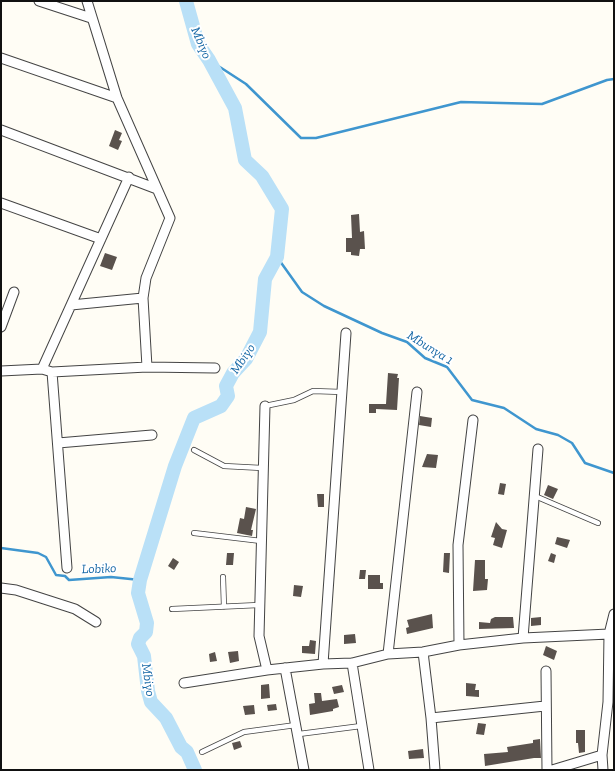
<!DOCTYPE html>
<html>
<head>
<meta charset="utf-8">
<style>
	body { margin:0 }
	#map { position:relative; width:615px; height:771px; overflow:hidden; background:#fffdf5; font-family:"Zilla Slab",serif }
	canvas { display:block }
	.frame { position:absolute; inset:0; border:2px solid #111; pointer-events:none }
</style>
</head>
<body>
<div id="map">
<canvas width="615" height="771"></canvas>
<div class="frame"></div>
</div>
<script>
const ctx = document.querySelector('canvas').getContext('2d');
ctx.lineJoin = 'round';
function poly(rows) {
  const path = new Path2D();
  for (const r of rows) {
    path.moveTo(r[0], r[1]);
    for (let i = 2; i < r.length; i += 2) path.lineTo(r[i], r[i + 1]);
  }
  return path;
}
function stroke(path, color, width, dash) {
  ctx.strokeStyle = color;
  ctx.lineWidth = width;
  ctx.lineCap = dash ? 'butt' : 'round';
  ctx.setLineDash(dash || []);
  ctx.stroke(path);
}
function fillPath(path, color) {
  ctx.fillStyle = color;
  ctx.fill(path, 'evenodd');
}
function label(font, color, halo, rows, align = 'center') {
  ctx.font = font + ' "Zilla Slab",serif';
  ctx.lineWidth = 4;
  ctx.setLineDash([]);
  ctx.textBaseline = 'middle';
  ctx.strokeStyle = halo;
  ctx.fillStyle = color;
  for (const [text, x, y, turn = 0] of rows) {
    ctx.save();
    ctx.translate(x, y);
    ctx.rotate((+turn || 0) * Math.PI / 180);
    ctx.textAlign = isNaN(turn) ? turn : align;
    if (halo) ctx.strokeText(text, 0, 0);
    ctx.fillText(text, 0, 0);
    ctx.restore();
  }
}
stroke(poly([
	[209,60,246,84,301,138,316,138,461,102,542,104,607,80,614,79],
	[277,257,302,292,324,306,382,333,407,342,425,358,447,367,472,400,504,408,536,429,558,435,572,443,585,463,614,473],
	[1,548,38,553,46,557,56,575,65,576,69,580,111,577,140,580]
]), '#3f96cf', 2.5);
stroke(poly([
	[186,1,198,44,209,60,235,108,245,160,262,176,282,209,277,257,265,279,260,332,246,359,233,373,226,386,228,396,221,406,194,418,175,466,140,580,138,593,147,623,146,632,140,638,138,644,144,656,148,691,151,702,166,718,181,747,187,752,195,770]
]), '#b9e0f7', 14);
fillPath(poly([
	[115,130,122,133,119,140,122,141,118,150,109,146],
	[359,214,360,232,364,231,365,249,360,249,359,256,351,255,351,252,346,252,346,238,352,238,351,215],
	[105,253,117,257,112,270,100,266],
	[388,373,398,374,397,378,399,378,397,410,376,409,376,413,369,413,369,404,386,404],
	[420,416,432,418,431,427,419,425],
	[427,454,438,455,436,468,422,467],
	[500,483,506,484,504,495,498,494],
	[548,485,558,489,553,499,544,495],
	[317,494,324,494,324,507,318,507],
	[246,507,256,509,251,530,253,530,252,536,237,533,240,518,244,519],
	[496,522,502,529,507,530,502,548,493,545,495,538,491,537],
	[557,537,570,540,567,548,555,544],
	[227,553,234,553,233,565,226,565],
	[444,553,450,553,449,573,443,572],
	[551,553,556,555,554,563,548,561],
	[173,558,179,562,174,570,168,566],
	[475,560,485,560,485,579,488,579,487,590,473,591],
	[360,570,366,570,365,579,359,579],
	[368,575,380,575,380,583,383,583,383,589,368,589],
	[294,585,303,586,301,597,293,596],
	[432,614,433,628,407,634,406,628,409,627,407,620],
	[495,617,513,617,514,628,479,629,479,622,490,623,491,619],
	[541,617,541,625,531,626,531,618],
	[355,634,356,643,344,644,344,635],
	[310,640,316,641,315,654,302,653,302,646,309,646],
	[546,646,557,651,554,660,543,655],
	[238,651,239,661,230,663,228,652],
	[215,652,217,661,210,662,209,654],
	[466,683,476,684,475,690,479,690,479,697,466,696],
	[269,684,270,698,261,699,261,685],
	[342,685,344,692,334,694,332,687],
	[314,693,321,693,322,701,337,699,339,707,333,709,333,711,310,715,309,704,315,703],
	[276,704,277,710,268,711,267,705],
	[254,705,255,714,245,715,243,706],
	[478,723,486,724,484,735,476,734],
	[576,730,585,730,585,752,579,753,578,743,576,743],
	[540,739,541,758,534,758,485,766,484,754,508,752,507,747,533,743,533,740],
	[240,741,242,747,234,750,232,743],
	[423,749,424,758,409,759,408,751]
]), '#5a524d');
const lane = poly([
	[265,406,294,400,313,391,342,392],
	[194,450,224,466,262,468],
	[535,496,598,523],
	[194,533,261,541],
	[223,577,224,607],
	[172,609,259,605],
	[299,734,361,726],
	[202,752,244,732,296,725]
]);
const street = poly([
	[39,1,91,18],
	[87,1,117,98,170,218,146,278,143,298,147,367],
	[1,58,117,98],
	[1,130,157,189],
	[1,203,101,239],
	[71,305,143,298],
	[1,327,14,292],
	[42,369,129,177],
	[1,371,42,369,52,372,147,367,215,368],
	[52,372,67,568],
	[265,406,259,636,267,670],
	[58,443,152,435],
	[1,588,16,590,75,609,96,622],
	[523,638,538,449],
	[459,645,458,545,473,420],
	[423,652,431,718,435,770],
	[388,654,417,392],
	[352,663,369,770],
	[323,664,346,333],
	[285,668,304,770],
	[546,671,547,770],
	[184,683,267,670,323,664,352,663,388,654,423,652,459,645,523,638,609,634,614,636],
	[431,718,545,706],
	[552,770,602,755],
	[603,770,602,755,608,702,609,634,614,614]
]);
stroke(lane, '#444', 6);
stroke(street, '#444', 11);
stroke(lane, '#fff', 4.5);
stroke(street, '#fff', 9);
label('italic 13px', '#1768a6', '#fff', [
	["Mbiyo",201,43,67],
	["Mbunya 1",430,348,32],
	["Mbiyo",243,359,-56],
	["Lobiko",99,569,-2],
	["Mbiyo",148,680,82]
]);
</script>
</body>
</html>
